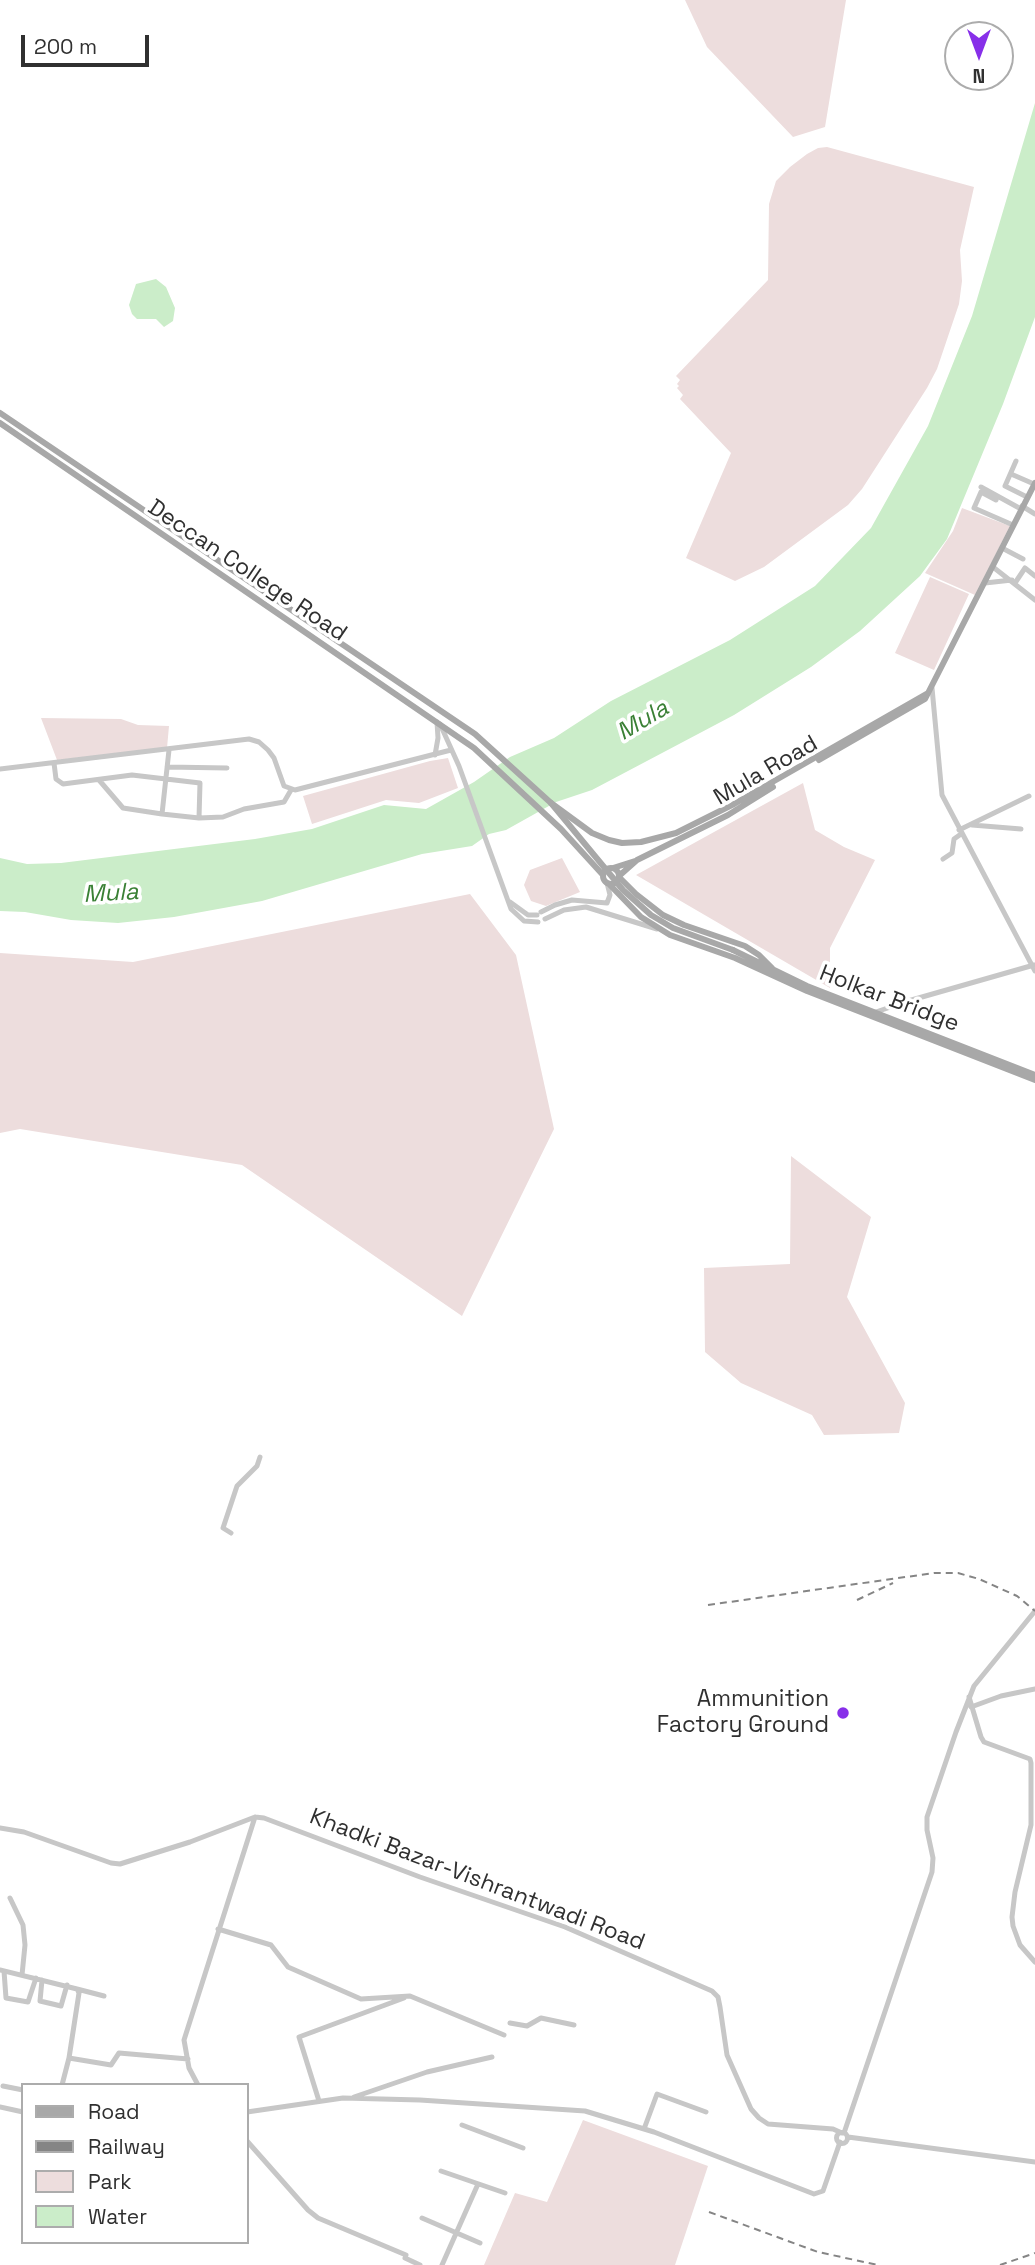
<!DOCTYPE html>
<html>
<head>
<meta charset="utf-8">
<style>
	body { margin:0 }
	#map { position:relative; width:1035px; height:2265px; overflow:hidden; background:#fff; font-family:"Space Grotesk",sans-serif }
	canvas { display:block }
	.legend { position:absolute; left:21px; top:2083px; width:228px; height:161px; box-sizing:border-box; background:#fff; border:2px solid #acacac; margin:0; padding:9px 12px; list-style:none; font-size:21px; color:#303030 }
	.legend li { display:flex; align-items:center; gap:14px; height:35px }
	.legend b { width:35px; border:2px solid #acacac }
	.north { position:absolute; left:944px; top:21px; width:70px; height:70px; box-sizing:border-box; background:#fff; border:2px solid #acacac; border-radius:50%; rotate:180deg; font-size:19px; font-weight:700; line-height:28px; text-align:center; color:#303030 }
	.north::after { content:''; display:block; margin:auto; width:24px; height:32px; background:#872fe9; clip-path:polygon(50% 0,100% 100%,50% 72%,0 100%) }
	.scale { position:absolute; left:21px; top:35px; width:128px; height:32px; box-sizing:border-box; border:4px solid #303030; border-top:0; padding-left:9px; font-size:21px; line-height:24px; white-space:nowrap; color:#303030; -webkit-text-stroke:5px #fff; paint-order:stroke }
</style>
</head>
<body>
<div id="map">
<canvas width="1035" height="2265"></canvas>
<ul class="legend">
<li><b style="height:9px;background:#a8a8a8"></b>Road</li>
<li><b style="height:9px;background:#858585"></b>Railway</li>
<li><b style="height:19px;background:#eddddd"></b>Park</li>
<li><b style="height:19px;background:#cbedc9"></b>Water</li>
</ul>
<div class="north">N</div>
<div class="scale">200 m</div>
</div>
<script>
const ctx = document.querySelector('canvas').getContext('2d');
ctx.lineJoin = 'round';
function fillPath(path, color) {
  ctx.fillStyle = color;
  ctx.fill(path, 'evenodd');
}
function poly(rows) {
  const path = new Path2D();
  for (const r of rows) {
    if (r.length === 3) {
      path.moveTo(r[0] + r[2], r[1]);
      path.arc(r[0], r[1], r[2], 0, 2 * Math.PI);
      continue;
    }
    path.moveTo(r[0], r[1]);
    for (let i = 2; i < r.length; i += 2) path.lineTo(r[i], r[i + 1]);
  }
  return path;
}
function stroke(path, color, width, dash) {
  ctx.strokeStyle = color;
  ctx.lineWidth = width;
  ctx.lineCap = dash ? 'butt' : 'round';
  ctx.setLineDash(dash || []);
  ctx.stroke(path);
}
function label(font, color, halo, rows, align = 'center') {
  ctx.font = font + ' "Space Grotesk",sans-serif';
  ctx.lineWidth = 7;
  ctx.setLineDash([]);
  ctx.textBaseline = 'middle';
  ctx.strokeStyle = halo;
  ctx.fillStyle = color;
  for (const [text, x, y, turn = 0] of rows) {
    ctx.save();
    ctx.translate(x, y);
    ctx.rotate((+turn || 0) * Math.PI / 180);
    ctx.textAlign = isNaN(turn) ? turn : align;
    if (halo) ctx.strokeText(text, 0, 0);
    ctx.fillText(text, 0, 0);
    ctx.restore();
  }
}
fillPath(poly([
	[685,0,846,0,825,127,793,137,707,47],
	[827,147,974,187,960,250,962,281,959,304,937,369,927,388,862,489,848,505,764,567,735,581,686,558,731,453,680,399,683,395,677,388,679,386,677,384,680,380,676,376,768,280,769,204,776,181,790,167,807,154,818,148],
	[962,508,1010,526,975,595,925,573,953,531],
	[930,577,969,594,934,670,895,653],
	[41,718,121,719,138,725,169,726,167,748,57,760],
	[448,758,458,788,419,803,386,800,312,824,303,796,430,761],
	[803,783,815,830,844,847,875,860,830,948,830,988,636,875],
	[562,858,580,892,546,906,531,901,524,885,530,870],
	[470,894,516,955,554,1129,462,1316,242,1165,20,1129,0,1133,0,953,133,962],
	[791,1156,871,1217,847,1297,905,1403,899,1433,824,1435,812,1415,741,1383,705,1352,704,1268,790,1264],
	[583,2120,708,2166,675,2265,484,2265,515,2193,547,2202]
]), '#eddddd');
fillPath(poly([
	[1035,103,1035,317,1003,404,947,539,920,576,860,631,811,667,734,715,592,790,556,802,506,830,489,834,472,846,422,854,262,901,174,917,118,923,71,920,25,912,0,911,0,858,27,864,61,863,255,839,312,829,384,805,426,809,474,782,510,757,554,738,611,701,730,640,815,586,871,528,928,426,972,316],
	[156,279,166,287,175,308,173,321,164,327,156,319,137,319,132,314,129,305,136,284]
]), '#cbedc9');
stroke(poly([
	[1016,461,1005,486,1027,497],
	[1011,474,1034,484],
	[981,487,1021,509],
	[996,500,981,492,974,508,1013,525],
	[1022,506,1035,514],
	[1002,548,1023,559],
	[993,567,1035,600],
	[985,583,1012,580],
	[1015,583,1025,568,1035,576],
	[932,688,942,795,1035,971],
	[440,724,459,766,511,909,524,921,538,922],
	[435,755,438,738,437,722],
	[54,763,56,779,63,784,132,775,200,783,199,818],
	[167,767,227,768],
	[0,769,249,739,259,742,268,750,274,758,284,786,295,790,451,750],
	[99,780,123,808,162,814,169,750],
	[162,814,199,818,223,817,244,809,284,802,291,790],
	[972,825,1021,829],
	[959,830,1029,796],
	[943,859,952,853,954,839,961,834],
	[510,902,528,915,537,915],
	[541,912,555,905,572,900,607,903,610,895,607,883],
	[545,919,564,910,586,907,657,929],
	[873,1013,908,1001,1034,965],
	[231,1533,223,1528,237,1486,257,1466,260,1457],
	[969,1697,981,1737,984,1742,1030,1759,1031,1763,1031,1825,1015,1892,1012,1917,1013,1926,1020,1945,1035,1962],
	[971,1707,1001,1696,1035,1689],
	[0,1828,24,1832,111,1863,120,1864,190,1842,255,1817,264,1818,420,1877,565,1927,712,1991,718,1997,720,2007,727,2055,751,2109,759,2118,768,2124,833,2129,842,2133],
	[10,1898,23,1925,25,1945,22,1975],
	[218,1929,271,1945,288,1967,361,1999,410,1996,504,2035],
	[0,1970,77,1989,79,1993,69,2058,62,2085],
	[4,1971,6,1998,28,2002,36,1978],
	[42,1980,40,2001,61,2006,67,1985],
	[77,1989,104,1996],
	[510,2023,527,2026,541,2018,574,2025],
	[69,2058,111,2065,119,2053,188,2059],
	[198,2085,189,2068,184,2040,255,1817],
	[3,2086,23,2090],
	[354,2097,427,2072,492,2057],
	[319,2101,299,2037,404,1998],
	[0,2107,23,2112],
	[247,2112,343,2098,420,2100,585,2111,654,2132,814,2194,823,2191,840,2142],
	[462,2125,523,2148],
	[644,2129,657,2094,706,2112],
	[842,2138,5.5],
	[844,2133,932,1872,933,1858,927,1830,927,1817,956,1732,974,1686,1035,1611],
	[848,2137,1035,2162],
	[247,2141,308,2210,318,2218,406,2255],
	[441,2171,505,2193],
	[422,2218,480,2243],
	[405,2258,420,2265],
	[442,2265,478,2184]
]), '#c7c7c7', 5);
stroke(poly([
	[0,413,475,734,551,803,592,833,609,840,622,843,641,842,676,833,734,804,928,693],
	[0,423,474,748,561,829,603,875],
	[819,760,925,699,1035,483],
	[611,876,8],
	[613,868,635,861],
	[619,876,637,860,728,815,773,787],
	[619,877,636,894,663,915,684,925,745,946,759,955,772,968],
	[609,884,641,917,670,935,735,958,807,991,1035,1080],
	[733,950,807,986,1035,1075]
]), '#a8a8a8', 6);
stroke(poly([
	[857,1600,893,1583],
	[708,1605,934,1573,958,1573,979,1579,1017,1596,1035,1611],
	[709,2212,818,2252,878,2265],
	[1000,2265,1035,2253]
]), '#858585', 2, [7, 5]);
stroke(poly([
	[551,803,623,890,651,915,673,928,733,950]
]), '#a8a8a8', 6);
for (const [x, y, r, color] of [
	[843,1713,7,"#872fe9"]
]) {
  const dot = new Path2D();
  dot.arc(x, y, r, 0, 2 * Math.PI);
  ctx.fillStyle = color;
  ctx.fill(dot);
  stroke(dot, '#fff', 2.5);
}
label('23px', '#303030', '#fff', [
	["Deccan College Road",247,571,34],
	["Mula Road",766,771,-30],
	["Holkar Bridge",889,999,21],
	["Khadki Bazar-Vishrantwadi Road",477,1880,21]
]);
label('23px', '#303030', '#fff', [
	["Ammunition",829,1700],
	["Factory Ground",829,1726]
], 'right');
label('italic 24px', '#3a8035', '#fff', [
	["Mula",643,721,-31],
	["Mula",111,894,-3]
]);
</script>
</body>
</html>
